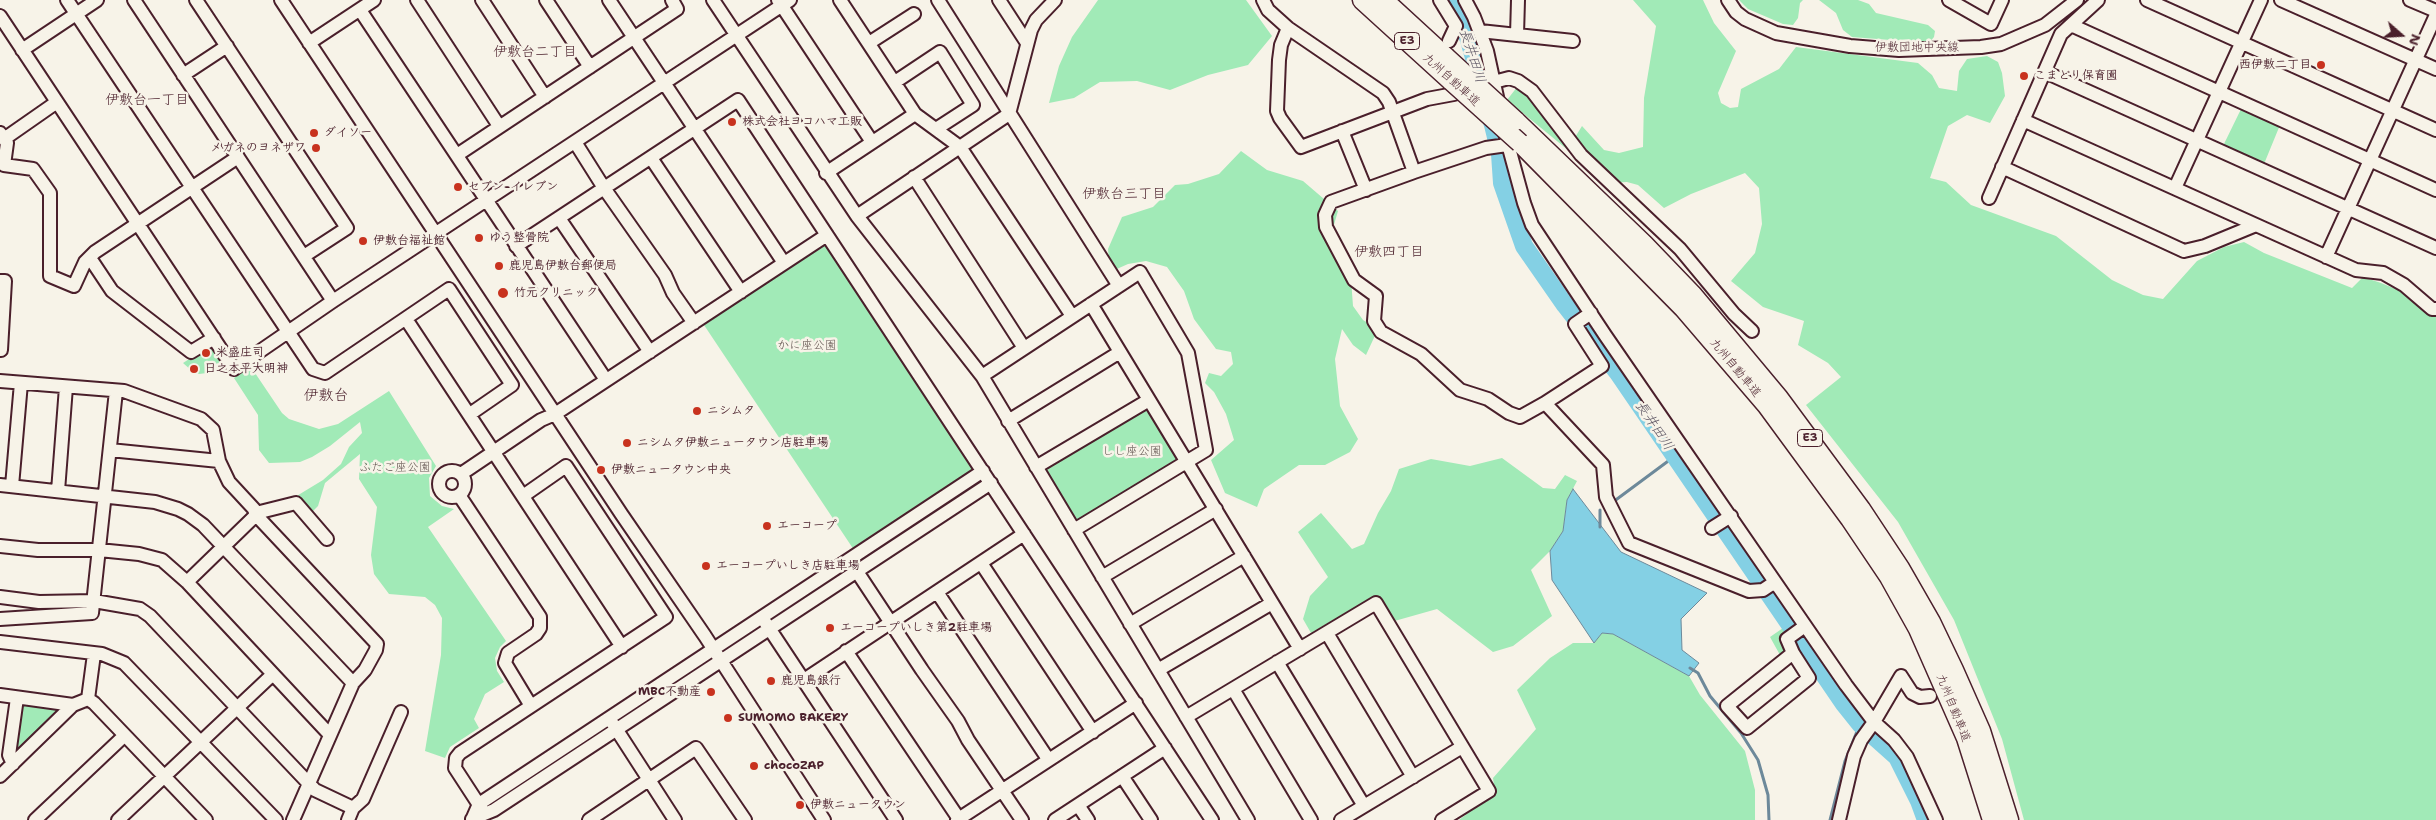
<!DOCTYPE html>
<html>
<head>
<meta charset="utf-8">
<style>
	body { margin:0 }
	#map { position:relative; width:2436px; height:820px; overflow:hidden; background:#f7f3e8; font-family:"Shantell Sans",sans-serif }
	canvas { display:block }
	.north { position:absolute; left:2376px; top:10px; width:50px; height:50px; -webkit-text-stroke:4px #f7f3e8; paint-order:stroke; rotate:109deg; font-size:14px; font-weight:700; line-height:20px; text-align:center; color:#4a1f2b }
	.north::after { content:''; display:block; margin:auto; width:18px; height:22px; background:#4a1f2b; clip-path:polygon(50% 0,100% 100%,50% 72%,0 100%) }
</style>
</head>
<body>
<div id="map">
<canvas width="2436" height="820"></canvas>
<div class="north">N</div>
</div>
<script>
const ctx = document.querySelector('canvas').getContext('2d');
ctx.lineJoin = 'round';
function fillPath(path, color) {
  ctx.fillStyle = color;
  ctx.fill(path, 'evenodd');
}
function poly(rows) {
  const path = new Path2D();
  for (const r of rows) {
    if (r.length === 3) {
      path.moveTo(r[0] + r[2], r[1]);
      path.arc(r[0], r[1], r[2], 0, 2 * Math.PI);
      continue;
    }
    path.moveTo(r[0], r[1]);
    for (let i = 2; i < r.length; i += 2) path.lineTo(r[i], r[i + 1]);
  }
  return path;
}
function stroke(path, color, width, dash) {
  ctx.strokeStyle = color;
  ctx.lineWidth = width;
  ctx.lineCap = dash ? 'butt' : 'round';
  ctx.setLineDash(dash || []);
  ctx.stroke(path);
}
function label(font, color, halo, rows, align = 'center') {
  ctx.font = font + ' "Shantell Sans","Klee One",sans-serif';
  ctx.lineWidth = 5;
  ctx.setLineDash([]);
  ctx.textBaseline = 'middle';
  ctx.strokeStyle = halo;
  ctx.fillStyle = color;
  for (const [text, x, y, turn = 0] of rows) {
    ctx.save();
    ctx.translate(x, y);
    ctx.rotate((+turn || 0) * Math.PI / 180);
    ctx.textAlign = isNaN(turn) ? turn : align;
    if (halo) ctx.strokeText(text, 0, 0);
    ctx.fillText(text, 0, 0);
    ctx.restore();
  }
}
fillPath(poly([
	[1098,0,1246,0,1272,36,1248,65,1208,75,1170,90,1137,81,1100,82,1074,98,1049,103,1059,66,1072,37],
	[1633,0,1703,0,1714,23,1736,51,1718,93,1721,103,1730,108,1738,107,1741,89,1779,69,1796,47,1918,63,1932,75,1939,88,1957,91,1959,71,1967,59,1987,56,1998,62,2002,73,2005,96,1990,123,1967,115,1948,126,1930,178,1946,182,1971,205,2056,236,2112,280,2143,295,2163,299,2197,261,2224,247,2244,242,2264,253,2352,288,2363,277,2381,283,2413,296,2436,314,2436,820,2024,820,2002,739,1954,620,1898,522,1806,405,1841,377,1828,363,1798,345,1804,321,1763,307,1731,281,1755,253,1762,224,1759,188,1745,173,1691,194,1664,208,1638,185,1627,182,1608,183,1507,100,1521,82,1574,139,1582,126,1604,150,1619,153,1643,147,1644,98,1656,26],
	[1739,0,1803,0,1800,3,1798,18,1793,25,1783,24,1748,9],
	[1819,0,1858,0,1869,4,1876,13,1928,25,1935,31,1934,37,1929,43,1852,37,1843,30,1836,13],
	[2242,107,2280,125,2264,164,2223,146],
	[1241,151,1267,170,1303,181,1338,211,1331,235,1351,279,1353,306,1363,320,1378,329,1366,355,1353,345,1342,329,1335,359,1340,406,1358,439,1350,452,1325,465,1299,465,1264,489,1257,507,1225,493,1211,460,1234,440,1226,414,1214,392,1205,383,1209,373,1221,376,1233,364,1231,352,1216,349,1194,319,1184,291,1167,267,1146,261,1128,264,1110,272,1108,249,1122,217,1153,207,1175,185,1188,184,1219,174],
	[827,245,974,467,972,473,854,550,704,325,822,246],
	[209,346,214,347,225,364,215,372,199,374,192,371,183,363],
	[251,367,282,413,289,419,319,429,338,424,389,391,436,466,429,478,430,496,442,506,454,509,428,527,506,641,500,647,495,658,497,671,504,682,485,694,474,719,479,728,450,747,445,758,425,751,441,655,442,618,435,605,425,597,389,594,374,574,371,555,377,507,359,479,360,454,325,483,318,506,312,512,295,497,323,480,341,464,349,447,362,433,360,422,330,446,312,457,300,462,269,463,259,450,258,415,234,378],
	[1144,408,1150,409,1178,458,1176,463,1079,521,1074,519,1046,471,1047,465],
	[1502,458,1543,488,1555,489,1565,475,1577,481,1567,500,1563,531,1550,551,1531,570,1552,616,1513,646,1493,652,1437,609,1391,622,1374,596,1311,633,1303,619,1310,596,1328,577,1298,532,1321,513,1352,549,1364,544,1378,513,1391,491,1399,469,1431,459,1470,466],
	[1783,628,1787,632,1784,652,1780,655,1770,637],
	[1602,633,1613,634,1689,676,1700,695,1745,751,1755,790,1755,820,1459,820,1495,792,1493,778,1536,729,1517,690,1550,658,1573,643,1594,643],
	[23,702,61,706,62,711,17,753,12,752]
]), '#a1eab7');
const water = poly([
	[1573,489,1621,552,1707,593,1681,619,1682,650,1699,663,1689,676,1613,634,1602,633,1594,643,1552,580,1550,551,1563,531,1567,500,1573,489]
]);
fillPath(water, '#84d0e4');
stroke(water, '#6d899a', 1);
stroke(poly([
	[1613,502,1675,456],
	[1600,510,1600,527],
	[1690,668,1698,673,1710,696,1741,733,1758,760,1768,795,1769,820],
	[1830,820,1845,761,1860,724]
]), '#6d899a', 3);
stroke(poly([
	[1451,0,1457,8,1469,40,1493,125,1500,154,1502,183,1524,246,1565,305,1618,373,1844,704,1860,724,1897,757,1919,801,1926,820]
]), '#84d0e4', 18);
const minor = poly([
	[67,0,313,369,325,373,449,289,512,385,470,414],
	[134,0,333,301],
	[196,0,347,228,304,256],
	[281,0,622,515,705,636,824,820],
	[417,0,499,126],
	[482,0,545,97],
	[546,0,590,67],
	[609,0,784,263],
	[713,0,857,216,982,376,1248,820],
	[778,0,872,142],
	[840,0,915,114,960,147,1072,316],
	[938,0,1119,286],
	[999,0,1027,43],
	[1263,0,1268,10,1288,28,1383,93,1389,102,1414,172,1486,148,1507,145],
	[1440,0,1456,26],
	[1465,0,1474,17,1487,51,1499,106],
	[1728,0,1736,12,1745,19,1776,33,1850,46,1899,50,1981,47,2001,44,2045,25,2077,0],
	[1949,0,1991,24,2002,0],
	[2147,0,2436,130],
	[2281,0,2436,69],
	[2410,0,2436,11],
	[360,10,606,380],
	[0,16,234,369,333,301,790,0],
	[2071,25,2436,190],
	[1288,28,1281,45,1279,60,1277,111,1280,118,1301,147,1427,99,1454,94],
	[1480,31,1573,41],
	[1517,35,1518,0],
	[1449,41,1456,26],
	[309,43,374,0],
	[869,43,914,14],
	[22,50,97,0],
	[2045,72,2436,248],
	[183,75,227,46],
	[895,82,940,52,973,105,936,129],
	[1494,82,1509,78,1518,81,1532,91,1581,155,1680,249,1734,314,1752,331],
	[2023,120,2356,270,2383,273,2404,285,2432,309,2436,309],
	[1503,126,1524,203,1532,225,1605,335,1846,685,1874,722,1894,740,1907,757,1936,820],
	[1342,131,1366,190],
	[0,133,7,143,4,165,33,169,50,193,50,276,74,286,85,262,95,252,238,157],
	[4,139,57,102],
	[575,142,604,188,665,275,673,293,694,323],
	[457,155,677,9,672,0],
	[651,158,741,292],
	[2002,167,2184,251,2205,246,2256,225],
	[1414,172,1331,202,1325,215,1326,227,1354,280,1376,296,1374,321,1381,332,1421,354,1460,390,1488,399,1509,413,1520,417,1545,403,1603,465,1606,497,1629,543,1749,591,1763,590,1775,582],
	[826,173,915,114],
	[914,177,1024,348],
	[2175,188,2261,0],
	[1989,198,2061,34,2098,0],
	[857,216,1009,114,1031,30,1036,20,1055,0],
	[559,218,650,352],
	[516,246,738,100,1212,820],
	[2326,257,2436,15],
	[90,258,112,291,191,352,214,338],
	[0,281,5,281,1,350],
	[1091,304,1300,649],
	[406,319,622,647],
	[982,376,1140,272,1188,353,1206,450,1074,530],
	[0,381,124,391,201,419,213,430,219,461,229,482,254,509,256,515,260,512,296,503,327,539],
	[1545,403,1602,366,1575,324,1591,313],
	[1008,421,1120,352],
	[110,450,219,461],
	[1036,467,1149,400],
	[452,484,13],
	[461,474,541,420,555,414,827,235],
	[0,485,155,502,178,509,188,514,203,525,353,683],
	[12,486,21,383],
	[58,491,66,387],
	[459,495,540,617,540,628,536,634,508,653,505,663,531,706],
	[1712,528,1731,516],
	[0,546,38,550,99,550,139,554,162,560,187,582,330,735],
	[981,563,1093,732],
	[852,564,922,670,958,721,968,740,1022,820],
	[1102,577,1216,509],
	[187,582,256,515,377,644,376,650,365,670,353,683,293,820],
	[937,592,1048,759],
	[0,597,39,602,94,601,140,609,150,616,315,790,353,808],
	[0,619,92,613,116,391],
	[765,622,896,820],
	[1130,624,1244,556],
	[1327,633,1413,777],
	[0,642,102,654,124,663,276,820],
	[846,651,959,819],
	[1793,653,1809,678,1747,728,1727,706,1793,653,1787,639,1805,626],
	[1277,662,1364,806],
	[1158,670,1272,603],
	[804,680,1024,534],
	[1233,689,1311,820],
	[0,695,73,705],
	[88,699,94,654],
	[1186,717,1376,603,1489,791,1442,820],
	[613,724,675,820],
	[13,764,9,755,17,698],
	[0,776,73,705,88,699,94,703,206,820],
	[1122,776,1151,820],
	[1078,805,1088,820],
	[483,811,455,768,456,758,460,753,666,617,566,466,523,496],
	[472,819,494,810,991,483],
	[35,820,124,736],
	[118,820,273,674],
	[348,820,353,808,363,799,401,712],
	[472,820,479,804,983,471],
	[589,820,696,748,745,820],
	[957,820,1136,703],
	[1055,820,1165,748],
	[1341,820,1462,747],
	[1839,820,1854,756,1861,740,1874,722,1901,676,1912,693,1920,697,1930,696]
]);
const highway = poly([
	[1362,0,1451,81],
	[1384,0,1446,57],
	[1516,121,1644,244,1693,295,1779,398,1861,509,1900,568,1931,622,1954,670,1981,731,2009,820],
	[1520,143,1683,308,1767,406,1850,519,1889,577,1918,629,1966,738,1992,820]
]);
stroke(minor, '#4a1f2b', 16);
stroke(highway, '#4a1f2b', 21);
stroke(minor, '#f7f3e8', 12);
stroke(highway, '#f7f3e8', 18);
const highwayBridge = poly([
	[1446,57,1516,121],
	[1451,81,1520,143]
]);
stroke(highwayBridge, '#4a1f2b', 21, []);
stroke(highwayBridge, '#f7f3e8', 18);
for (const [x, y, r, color] of [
	[2321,65,5,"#c8321e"],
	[2024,76,5,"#c8321e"],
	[732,122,5,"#c8321e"],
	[314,133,5,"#c8321e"],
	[316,148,5,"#c8321e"],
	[458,187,5,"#c8321e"],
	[479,238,5,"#c8321e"],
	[363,241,5,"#c8321e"],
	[499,266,5,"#c8321e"],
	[503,293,6,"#c8321e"],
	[206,353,5,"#c8321e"],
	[194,369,5,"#c8321e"],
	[697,411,5,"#c8321e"],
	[627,443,5,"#c8321e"],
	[601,470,5,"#c8321e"],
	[767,526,5,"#c8321e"],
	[706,566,5,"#c8321e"],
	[830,628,5,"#c8321e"],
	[771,681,5,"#c8321e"],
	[711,692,5,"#c8321e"],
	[728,718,5,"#c8321e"],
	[754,766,5,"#c8321e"],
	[800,805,5,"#c8321e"]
]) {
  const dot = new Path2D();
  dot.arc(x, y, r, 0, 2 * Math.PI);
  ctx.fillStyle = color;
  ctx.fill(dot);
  stroke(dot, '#f7f3e8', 2);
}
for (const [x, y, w] of [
	[1407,41,25],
	[1810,438,25]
]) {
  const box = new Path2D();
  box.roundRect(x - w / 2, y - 8.5, w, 17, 4);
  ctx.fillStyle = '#f7f3e8';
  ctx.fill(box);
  stroke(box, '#4a1f2b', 1);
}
label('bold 11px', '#4a1f2b', null, [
	["E3",1407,41],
	["E3",1810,438]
]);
label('12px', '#4a1f2b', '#f7f3e8', [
	["伊敷団地中央線",1917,48],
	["九州自動車道",1451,80,42],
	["九州自動車道",1735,368,50],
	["九州自動車道",1953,708,68]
]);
label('bold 12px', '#4a1f2b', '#f7f3e8', [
	["西伊敷二丁目",2311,65,"right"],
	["こまどり保育園",2034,76],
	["株式会社ヨコハマ工販",742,122],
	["ダイソー",324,133],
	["メガネのヨネザワ",306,148,"right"],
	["セブン-イレブン",468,187],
	["ゆう整骨院",489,238],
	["伊敷台福祉館",373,241],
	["鹿児島伊敷台郵便局",509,266],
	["竹元クリニック",514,293],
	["米盛庄司",216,353],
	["日之本平大明神",204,369],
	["ニシムタ",707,411],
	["ニシムタ伊敷ニュータウン店駐車場",637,443],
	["伊敷ニュータウン中央",611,470],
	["エーコープ",777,526],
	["エーコープいしき店駐車場",716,566],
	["エーコープいしき第2駐車場",840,628],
	["鹿児島銀行",781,681],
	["MBC不動産",701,692,"right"],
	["SUMOMO BAKERY",738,718],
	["chocoZAP",764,766],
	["伊敷ニュータウン",810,805]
], 'left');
label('12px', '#60524e', '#f7f3e8', [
	["かに座公園",807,346],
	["しし座公園",1132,452],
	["ふたご座公園",395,468]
]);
label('14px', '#4a1f2b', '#f7f3e8', [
	["伊敷台二丁目",535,52],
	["伊敷台一丁目",147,100],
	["伊敷台三丁目",1124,194],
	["伊敷四丁目",1389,252]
]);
label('italic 14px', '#5b5462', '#f7f3e8', [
	["長井田川",1472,56,72],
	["長井田川",1654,426,56]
]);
label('15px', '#4a1f2b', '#f7f3e8', [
	["伊敷台",326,396]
]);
</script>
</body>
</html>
